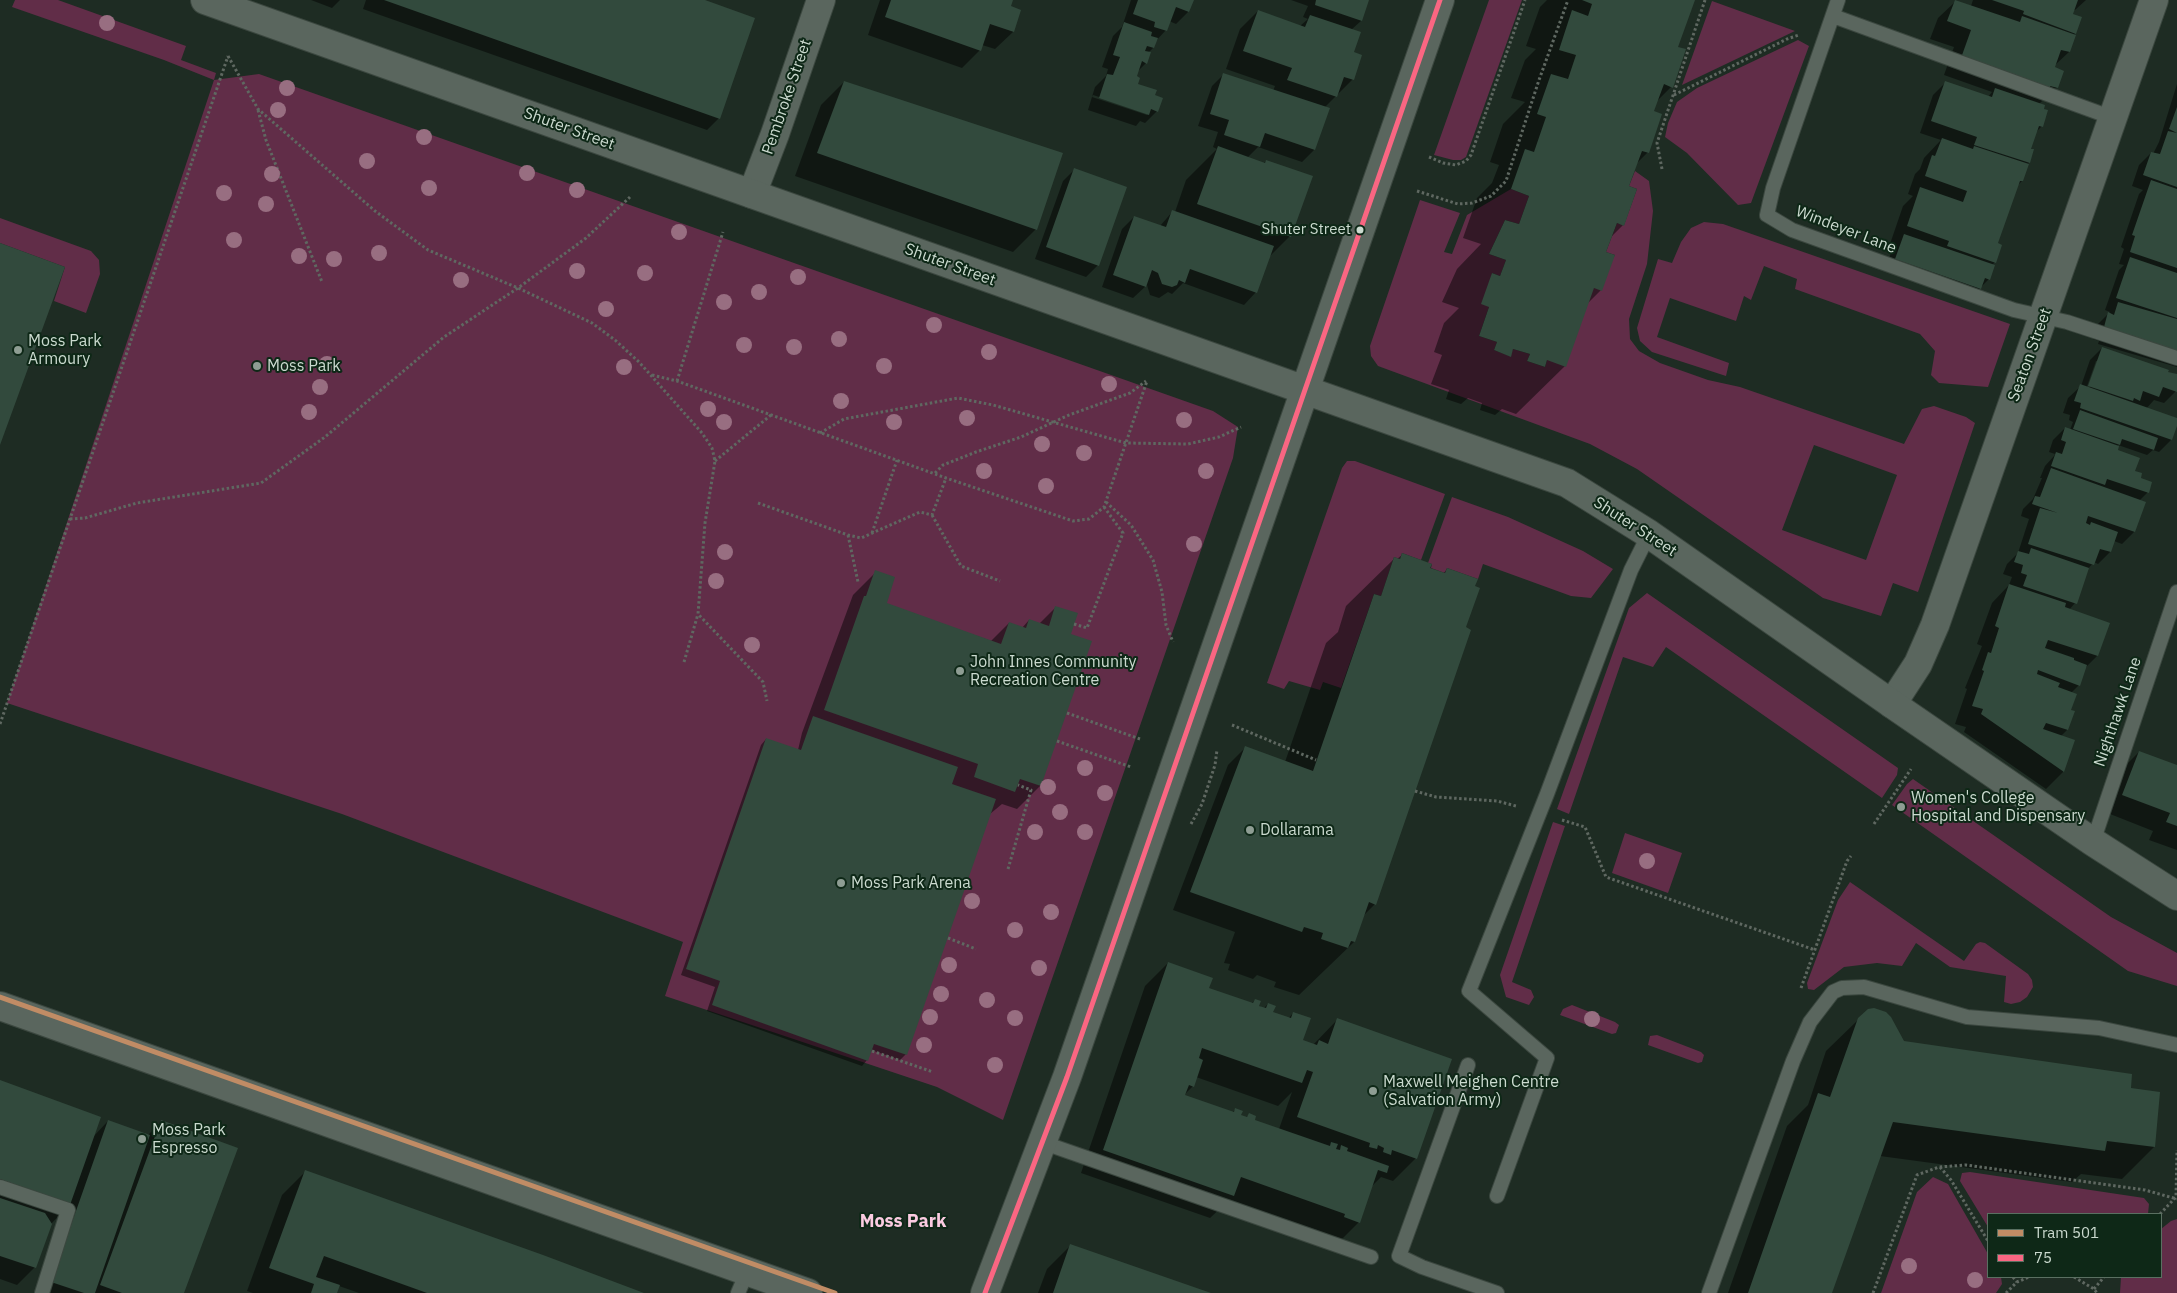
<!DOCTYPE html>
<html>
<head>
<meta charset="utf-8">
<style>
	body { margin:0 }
	#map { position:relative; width:2177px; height:1293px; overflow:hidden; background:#1e2c23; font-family:"IBM Plex Sans",sans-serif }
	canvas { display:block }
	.legend { position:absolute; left:1987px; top:1213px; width:175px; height:65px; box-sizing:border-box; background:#0e2817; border:1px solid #5a6f61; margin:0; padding:6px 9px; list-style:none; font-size:15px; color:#cbdacf }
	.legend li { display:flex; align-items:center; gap:10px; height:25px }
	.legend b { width:25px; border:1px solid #5a6f61 }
</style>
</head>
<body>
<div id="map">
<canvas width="2177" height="1293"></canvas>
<ul class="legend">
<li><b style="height:6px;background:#c18c65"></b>Tram 501</li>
<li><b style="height:6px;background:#fa6682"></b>75</li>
</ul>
</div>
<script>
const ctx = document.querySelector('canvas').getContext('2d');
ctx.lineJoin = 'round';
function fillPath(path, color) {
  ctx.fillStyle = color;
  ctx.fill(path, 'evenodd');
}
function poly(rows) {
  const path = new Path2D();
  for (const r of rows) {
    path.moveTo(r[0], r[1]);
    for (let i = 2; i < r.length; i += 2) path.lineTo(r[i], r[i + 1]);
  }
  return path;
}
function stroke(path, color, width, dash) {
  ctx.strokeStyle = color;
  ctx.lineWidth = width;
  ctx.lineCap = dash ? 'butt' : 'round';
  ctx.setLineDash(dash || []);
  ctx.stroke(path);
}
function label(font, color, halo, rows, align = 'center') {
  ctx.font = font + ' "IBM Plex Sans",sans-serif';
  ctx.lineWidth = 4;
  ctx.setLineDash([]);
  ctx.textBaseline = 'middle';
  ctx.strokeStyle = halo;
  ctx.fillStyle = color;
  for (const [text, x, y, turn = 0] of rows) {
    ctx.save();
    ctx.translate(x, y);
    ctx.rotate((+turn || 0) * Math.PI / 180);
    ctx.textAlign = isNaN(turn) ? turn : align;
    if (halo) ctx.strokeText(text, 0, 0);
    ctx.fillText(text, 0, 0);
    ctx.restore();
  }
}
fillPath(poly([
	[15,0,58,0,186,46,181,60,216,73,214,80,259,74,1213,411,1238,427,1233,458,1003,1120,937,1087,665,996,683,942,342,814,7,703,214,80,164,60,12,7],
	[1489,0,1522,0,1466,157,1461,160,1453,160,1434,155],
	[1712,1,1795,31,1682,85],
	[1798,40,1809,46,1751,203,1738,205,1687,153,1665,137,1668,123,1677,102,1697,88],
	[1635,171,1649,181,1653,211,1647,264,1629,319,1630,339,1639,351,1660,363,1708,380,1740,387,1904,444,1922,409,1934,406,1966,417,1975,423,1918,592,1893,583,1881,616,1823,598,1637,469,1590,444,1378,366,1371,356,1370,346,1420,200,1460,213,1444,252,1452,254,1467,215,1511,189,1529,196,1519,224,1505,220,1489,254,1506,260,1500,276,1492,273,1489,307,1479,336,1497,342,1494,350,1510,356,1513,349,1530,354,1527,361,1545,367,1547,360,1615,255,1606,252,1617,223,1624,225,1637,189,1629,186],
	[1814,445,1897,475,1866,560,1782,530],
	[0,218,91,251,99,260,100,274,86,313,54,301,65,267,0,243],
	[1704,222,1723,224,2010,324,1988,387,1939,383,1931,375,1935,351,1920,334,1795,289,1797,279,1764,266,1751,300,1744,296,1736,321,1670,298,1657,337,1729,363,1726,376,1652,352,1640,341,1637,328,1658,259,1672,263,1681,242,1691,228],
	[1347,461,1355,461,1445,494,1421,560,1402,553,1400,559,1394,557,1381,596,1374,594,1341,688,1323,682,1320,690,1289,681,1284,689,1267,683,1342,468],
	[1452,497,1508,517,1583,551,1613,569,1591,598,1571,596,1483,564,1478,579,1447,568,1445,573,1431,568,1432,564,1428,563],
	[1647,593,1898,768,1897,775,1882,798,1666,647,1653,667,1623,657,1569,814,1557,809,1629,608],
	[1913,779,2111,917,2177,953,2177,986,2128,971,1892,805,1907,784],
	[1553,822,1565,826,1512,982,1531,990,1534,997,1529,1005,1506,997,1500,975],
	[1625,833,1682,853,1668,893,1612,873],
	[1850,882,1964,961,1976,944,1980,942,1985,943,2028,974,2032,980,2033,987,2027,997,2020,1002,2011,1004,2004,1002,2006,976,1950,967,1916,943,1902,966,1877,963,1844,967,1814,990,1808,989,1807,983,1838,900],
	[1572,1005,1615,1022,1619,1025,1616,1033,1612,1034,1560,1015,1563,1009],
	[1657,1035,1701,1052,1704,1055,1702,1062,1698,1063,1648,1045,1650,1036],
	[1970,1172,2144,1198,2149,1204,2148,1214,1988,1214,1988,1227,1960,1181,1962,1173],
	[1933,1177,1948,1184,1988,1254,1988,1277,2001,1277,2002,1284,1996,1293,1881,1293,1917,1192],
	[2177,1219,2177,1293,2120,1293,2121,1277,2161,1277,2161,1229,2171,1221]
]), '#612d48');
fillPath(poly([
	[311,0,340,0,332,8],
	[366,0,701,0,719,118,707,130,363,9],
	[880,0,1012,0,1010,7,1013,32,995,49,982,45,980,50,962,68,868,35],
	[1131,0,1192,0,1188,12,1176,24,1169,21,1166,30,1155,42,1153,48,1148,53,1146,63,1136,73,1137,85,1154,96,1157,111,1145,123,1140,121,1136,126,1088,110,1095,87,1106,76,1108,69,1102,67,1113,36,1122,27],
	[1093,95,1149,113,1147,115,1092,97],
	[1291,0,1368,0,1361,21,1351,30,1352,53,1361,56,1352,80,1324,108,1328,109,1314,150,1302,162,1258,147,1247,158,1263,164,1266,161,1290,236,1268,258,1256,292,1244,305,1183,283,1172,294,1168,292,1159,298,1150,295,1147,285,1133,298,1102,287,1122,229,1134,217,1160,226,1173,211,1175,212,1186,180,1217,149,1213,147,1218,132,1198,126,1212,86,1224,74,1273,91,1275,86,1226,69,1240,29,1258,11,1300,26,1308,19,1303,17,1308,6],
	[1547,0,1693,0,1677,47,1671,87,1656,102,1653,112,1648,152,1636,164,1628,186,1623,225,1610,238,1605,252,1601,290,1586,305,1565,366,1516,414,1502,409,1495,415,1480,410,1482,403,1468,398,1461,404,1446,399,1449,390,1431,384,1442,355,1434,352,1444,323,1459,308,1442,302,1457,269,1481,244,1463,238,1477,198,1492,183,1499,165,1490,162,1503,124,1525,102,1511,98,1525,60,1536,49,1526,46,1540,7],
	[1973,0,2086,0,2075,10,2073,10,2072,15,2075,33,2069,52,2054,66,2057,87,2039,104,2042,126,2036,132,2030,149,2029,162,2022,181,2017,186,1997,244,1995,262,1992,265,1989,279,1968,300,1884,271,1894,245,1890,244,1903,206,1913,196,1908,194,1915,174,1920,169,1924,158,1941,140,1920,133,1933,95,1945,83,1988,97,1992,92,1944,75,1954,47,1930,39,1938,18,1956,1,1971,6],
	[844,82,1036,229,1013,252,795,176,821,105],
	[2177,84,2177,367,2098,344,2099,341,2093,339,2096,326,2110,312,2105,310,2119,270,2124,265,2119,264,2124,249,2121,247,2139,194,2143,190,2132,186,2139,165,2151,153,2153,154,2159,142],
	[1075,169,1098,265,1086,277,1035,259,1063,181],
	[2102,348,2177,376,2176,391,2164,403,2154,400,2146,409,2177,420,2177,423,2171,440,2159,452,2153,450,2147,455,2118,445,2116,450,2139,479,2151,483,2147,493,2139,501,2144,502,2134,532,2122,544,2114,541,2110,552,2098,564,2094,562,2087,570,2075,603,2069,610,2097,656,2085,668,2079,685,2071,693,2067,730,2061,736,2074,741,2063,772,2046,789,1964,732,1966,727,1955,724,1967,689,1965,688,1982,646,1977,644,1992,603,2009,585,2012,577,2003,574,2007,564,2018,553,2029,519,2021,516,2023,509,2033,499,2042,478,2040,478,2045,466,2054,456,2055,454,2049,452,2053,440,2065,428,2070,430,2073,422,2069,420,2070,415,2063,413,2068,398,2081,386,2090,360],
	[2096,361,2098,361,2088,392,2085,392],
	[1402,555,1429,569,1443,574,1447,569,1375,904,1362,917,1354,942,1299,995,1274,987,1276,982,1257,975,1253,979,1228,970,1230,964,1224,963,1235,932,1173,910,1228,765,1246,747,1285,762,1326,643,1338,632,1346,606,1395,558,1397,559],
	[876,572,885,604,991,641,1009,623,1022,628,1029,620,1039,624,1056,607,1069,635,1040,786,1017,809,1002,804,990,814,906,1054,900,1060,871,1050,867,1060,862,1066,707,1011,715,987,681,975,761,745,766,739,798,750,802,733,853,595],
	[2139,752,2177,766,2177,850,2149,840,2153,831,2105,812,2121,770],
	[1168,963,1207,989,1251,1004,1255,1000,1258,1006,1264,1008,1268,1004,1272,1013,1288,1019,1293,1013,1302,1041,1313,1045,1337,1020,1416,1158,1393,1181,1381,1177,1371,1187,1359,1222,1336,1245,1226,1203,1210,1218,1081,1173,1145,986],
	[1196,1077,1278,1106,1292,1092,1279,1129,1253,1121,1249,1115,1245,1118,1240,1116,1236,1109,1232,1113,1183,1096,1193,1086],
	[1859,1019,1904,1042,2130,1089,2154,1147,2122,1179,2081,1174,2072,1182,1880,1156,1831,1293,1728,1293,1787,1126,1808,1105,1826,1051],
	[0,1082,93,1137,108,1121,148,1135,161,1122,183,1293,36,1293,66,1208,51,1224,35,1267,17,1285,0,1279],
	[305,1172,641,1293,359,1293,339,1286,336,1293,253,1293,247,1291,282,1195],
	[1070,1246,1208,1293,1038,1293,1047,1269]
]), '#0007');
fillPath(poly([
	[384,0,705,0,755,18,720,119],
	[891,0,1013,0,1011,6,1021,10,1014,32,990,24,981,51,885,17],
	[1138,0,1194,0,1189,12,1176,7,1167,31,1154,27,1155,22,1133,14],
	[1316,0,1369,0,1362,21,1315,5],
	[1582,0,1695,0,1678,47,1686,49,1673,88,1664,84,1654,111,1662,114,1649,153,1642,151,1629,186,1637,189,1624,226,1617,223,1606,252,1615,255,1602,291,1594,288,1566,367,1547,360,1545,367,1527,361,1530,354,1513,349,1511,357,1494,350,1497,342,1479,336,1489,307,1481,304,1492,273,1500,276,1506,260,1489,254,1505,220,1519,224,1529,196,1511,189,1525,149,1534,152,1546,117,1537,114,1551,74,1568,79,1576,55,1559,50,1572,10,1588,16,1592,4],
	[1955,0,2020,22,2022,16,2076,35,2070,52,2061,50,2055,67,2064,71,2058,88,2050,86,2050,89,1961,58,1971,30,1947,21],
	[1992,0,2078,0,2073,14,2082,17,2076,34,2023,14,2024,11],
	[1258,10,1305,27,1310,15,1361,32,1354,52,1362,55,1354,80,1344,77,1337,97,1287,80,1292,68,1243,51],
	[1124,22,1152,32,1151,36,1158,38,1154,48,1147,46,1145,51,1151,52,1147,64,1142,61,1137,76,1140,78,1138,84,1157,90,1155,95,1163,98,1158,112,1151,109,1149,115,1099,98,1107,74,1113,75,1120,57,1113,55],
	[1223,73,1330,108,1315,150,1265,133,1260,147,1224,135,1229,120,1210,114],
	[844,81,1063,153,1037,230,817,153],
	[1945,81,1992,97,1995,88,2045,105,2044,109,2048,110,2043,127,2039,126,2031,149,2034,149,2030,163,1974,145,1977,137,1931,121],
	[2177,107,2177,133,2169,129],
	[2168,131,2177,133,2177,187,2143,175,2151,152,2160,154],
	[1942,138,1973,149,1974,146,2029,164,2023,181,2020,181,1998,243,2002,245,1996,263,1947,246,1949,241,1907,226,1920,187,1963,202,1967,191,1925,176,1932,155,1935,156],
	[1218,146,1265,163,1266,160,1313,176,1291,237,1197,204],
	[1074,168,1127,187,1099,266,1046,247],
	[2151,180,2177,189,2177,268,2130,252,2135,236,2132,235],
	[1172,210,1274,246,1257,293,1190,269,1185,283,1179,280,1177,285,1172,287,1162,284,1158,273,1152,270,1146,287,1113,275,1134,216,1166,227],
	[1904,234,1995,265,1990,280,1985,278,1981,289,1895,259],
	[0,243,65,267,0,445],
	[2130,257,2177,273,2177,318,2116,298],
	[2118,302,2177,319,2177,351,2109,332,2110,329,2104,327,2108,312,2114,315],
	[2102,347,2169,370,2168,372,2177,374,2177,392,2163,387,2159,397,2143,391,2140,401,2134,398,2133,401,2088,386],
	[2080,384,2177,418,2177,426,2172,440,2080,408,2081,403,2074,401],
	[2080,410,2158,438,2154,450,2122,439,2120,445,2073,429],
	[2065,427,2119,446,2118,450,2140,458,2135,471,2142,473,2141,478,2152,482,2149,493,2107,479,2105,485,2051,466,2056,452,2062,454,2066,442,2061,440],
	[2051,468,2146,502,2135,532,2088,516,2086,523,2090,525,2091,522,2118,532,2111,552,2100,549,2094,565,2028,544,2040,508,2058,513,2032,504,2035,496,2040,497],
	[2031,548,2089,568,2077,604,2023,586,2027,575,2021,573,2023,565,2014,562,2018,551,2029,554],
	[1402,553,1432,564,1430,568,1445,573,1447,568,1478,579,1475,586,1480,588,1466,627,1471,630,1376,905,1369,902,1355,942,1351,941,1348,948,1321,939,1323,933,1304,927,1302,932,1190,892,1245,746,1313,771,1374,594,1381,596,1394,557,1400,559],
	[875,570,895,577,887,603,1001,644,1009,622,1026,628,1029,619,1049,626,1055,606,1078,613,1071,634,1092,641,1041,786,1020,779,1015,792,974,777,978,764,824,710,864,596,866,596],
	[2009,584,2066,603,2065,607,2110,623,2098,656,2048,640,2045,648,2074,658,2074,660,2087,665,2080,686,2038,670,2037,674,2060,683,2058,687,2077,694,2071,710,2075,711,2068,730,2046,723,2043,729,2075,740,2064,772,1981,714,1983,709,1972,706,1984,671,1982,670,1988,652,1991,653,1999,628,1995,626],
	[813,716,958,767,952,784,996,799,907,1055,874,1044,868,1061,712,1005,720,981,686,969,766,738,801,750],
	[2139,751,2177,765,2177,826,2166,822,2170,813,2122,795],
	[1168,962,1213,978,1209,988,1253,1003,1255,999,1261,1001,1259,1006,1266,1008,1268,1003,1276,1006,1273,1012,1291,1018,1293,1012,1311,1018,1303,1040,1317,1045,1319,1040,1328,1044,1337,1018,1452,1059,1417,1159,1392,1150,1391,1155,1383,1152,1384,1148,1378,1145,1377,1149,1369,1147,1370,1143,1297,1117,1313,1072,1307,1070,1302,1083,1202,1048,1199,1058,1203,1060,1194,1087,1189,1085,1185,1095,1234,1112,1235,1108,1243,1111,1241,1115,1247,1117,1249,1113,1256,1116,1255,1120,1330,1146,1331,1142,1338,1144,1336,1149,1340,1150,1341,1145,1348,1148,1347,1151,1389,1166,1387,1173,1378,1170,1360,1223,1344,1217,1345,1214,1241,1177,1234,1196,1103,1150],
	[1874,1008,1886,1012,1891,1017,1904,1041,2132,1074,2131,1088,2160,1092,2155,1147,2107,1141,2105,1151,1893,1122,1832,1293,1748,1293,1818,1093,1830,1097,1858,1018,1868,1009],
	[0,1080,101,1117,70,1205,0,1179],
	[108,1120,150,1135,95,1293,84,1293,51,1282],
	[161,1120,238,1148,184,1293,122,1293,100,1285],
	[305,1170,543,1255,644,1293,427,1293,324,1256,316,1277,340,1285,337,1293,311,1293,314,1284,269,1268],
	[0,1198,45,1213,52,1224,36,1268,0,1256],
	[1070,1244,1211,1293,1053,1293]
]), '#324a3d');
const lane = poly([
	[1838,0,1773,188,1767,215,1792,230,2014,310,2067,322,2177,358],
	[1833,16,2113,118],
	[2093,842,2177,592],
	[1468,1065,1399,1256,1422,1267,1497,1293],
	[1044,1143,1371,1257],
	[0,1187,68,1210,42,1293],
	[1497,1196,1547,1058,1469,991,1547,794,1631,570,1649,534],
	[738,1293,747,1272],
	[1709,1293,1793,1061,1810,1022,1833,992,1842,988,1864,987,1967,1017,2099,1028,2177,1045]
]);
const street = poly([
	[752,194,775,134,821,0],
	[1892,704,1918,664,1935,625,2154,0]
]);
const secondary = poly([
	[205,0,1567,483,1649,534,1892,704,2093,842,2177,896],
	[0,1006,808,1293],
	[985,1293,1067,1077,1440,0]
]);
stroke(lane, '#3b473f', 16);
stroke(street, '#3b473f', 30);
stroke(secondary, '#3b473f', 30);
stroke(poly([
	[228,56,258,109,375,211,428,250,518,288,592,323,615,340,639,362,702,433,712,448,715,461,705,523,698,614,763,682,767,701],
	[1674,95,1787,39,1799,35],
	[258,110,266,140,322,282],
	[1429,157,1443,163,1456,165,1466,161,1471,155,1525,0],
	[1662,169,1657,143,1705,0],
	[1417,191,1458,204,1472,203,1491,196,1506,181,1539,80,1568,0],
	[652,375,677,381,946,478,1073,521,1089,519,1104,507,1147,381],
	[677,381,723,232],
	[820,433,844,419,958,398,993,405,1126,443,1188,444,1219,437,1241,427],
	[715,461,771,415],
	[935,473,943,465,976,452,1021,437,1069,415,1130,393,1146,381],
	[1106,502,1131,525,1153,560,1162,592,1166,625,1173,642],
	[758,503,848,535,861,538,920,512,932,515,946,478],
	[932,515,961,566,1000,581],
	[70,519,85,518,137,503,261,483,325,437,444,337,518,288,586,238,630,197],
	[872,533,897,460],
	[848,535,858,582],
	[1074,624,1087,628,1123,533,1104,507],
	[684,662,698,614],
	[1067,713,1140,739],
	[0,724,228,56],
	[1232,725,1316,760],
	[1057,741,1131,767],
	[1415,791,1436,797,1497,801,1516,806],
	[1562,820,1585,827,1606,877,1815,950],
	[1191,824,1202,804,1215,765,1217,750],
	[1874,824,1911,769],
	[1008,869,1031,790,1018,785],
	[948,938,976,949],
	[1801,988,1847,861,1851,856],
	[872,1051,933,1072],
	[1940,1167,1951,1180,1988,1241],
	[2160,1214,2176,1197,2177,1150],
	[2013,1277,2017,1282],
	[2074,1277,2094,1289,2097,1293],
	[2094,1289,2104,1277],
	[1873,1293,1917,1175,1939,1167,1966,1165,2145,1190,2177,1199],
	[2006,1293,2017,1282,2029,1277]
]), '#5f6861', 3, [2.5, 2.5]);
stroke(lane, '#5a665e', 14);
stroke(street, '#5a665e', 28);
stroke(secondary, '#5a665e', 28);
stroke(poly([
	[985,1293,1067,1077,1440,0]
]), '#fa6682', 5);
stroke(poly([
	[0,997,835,1293]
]), '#c18c65', 5);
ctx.fillStyle = '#986e81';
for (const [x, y] of [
	[107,23],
	[287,88],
	[278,110],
	[424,137],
	[367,161],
	[527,173],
	[272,174],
	[429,188],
	[577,190],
	[224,193],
	[266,204],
	[679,232],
	[234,240],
	[379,253],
	[299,256],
	[334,259],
	[577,271],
	[645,273],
	[798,277],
	[461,280],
	[759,292],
	[724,302],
	[606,309],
	[934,325],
	[839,339],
	[744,345],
	[794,347],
	[989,352],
	[327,364],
	[884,366],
	[624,367],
	[1109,384],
	[320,387],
	[841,401],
	[708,409],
	[309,412],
	[967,418],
	[1184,420],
	[724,422],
	[894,422],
	[1042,444],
	[1084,453],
	[984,471],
	[1206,471],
	[1046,486],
	[1194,544],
	[725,552],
	[716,581],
	[752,645],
	[1085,768],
	[1048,787],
	[1105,793],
	[1060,812],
	[1035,832],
	[1085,832],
	[1647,861],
	[972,901],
	[1051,912],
	[1015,930],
	[949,965],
	[1039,968],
	[941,994],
	[987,1000],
	[930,1017],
	[1015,1018],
	[1592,1019],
	[924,1045],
	[995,1065],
	[1909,1266],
	[1975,1280]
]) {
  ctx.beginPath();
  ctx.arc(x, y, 8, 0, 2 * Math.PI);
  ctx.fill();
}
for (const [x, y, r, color] of [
	[1360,230,4.5,"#cbdacf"],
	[18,350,5,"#8e9d93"],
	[257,366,5,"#8e9d93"],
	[960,671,5,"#8e9d93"],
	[1901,807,5,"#8e9d93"],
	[1250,830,5,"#8e9d93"],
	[841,883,5,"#8e9d93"],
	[1373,1091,5,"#8e9d93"],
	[142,1139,5,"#8e9d93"]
]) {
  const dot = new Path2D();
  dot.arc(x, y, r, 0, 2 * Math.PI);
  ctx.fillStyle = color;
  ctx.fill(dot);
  stroke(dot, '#0e2817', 2);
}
label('15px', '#cbdacf', '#0e2817', [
	["Shuter Street",1351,230]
], 'right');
label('16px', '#cbdacf', '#0e2817', [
	["Pembroke Street",787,97,-71],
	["Shuter Street",569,129,20],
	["Windeyer Lane",1846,230,21],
	["Shuter Street",950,265,20],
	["Seaton Street",2030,355,-70],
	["Shuter Street",1635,527,33],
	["Nighthawk Lane",2118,712,-71]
]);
label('16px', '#cbdacf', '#0e2817', [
	["Moss Park",28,341],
	["Armoury",28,359],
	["Moss Park",267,366],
	["John Innes Community",970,662],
	["Recreation Centre",970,680],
	["Women's College",1911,798],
	["Hospital and Dispensary",1911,816],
	["Dollarama",1260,830],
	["Moss Park Arena",851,883],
	["Maxwell Meighen Centre",1383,1082],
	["(Salvation Army)",1383,1100],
	["Moss Park",152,1130],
	["Espresso",152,1148]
], 'left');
label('bold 18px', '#fbcbe1', '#0e2817', [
	["Moss Park",903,1222]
]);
</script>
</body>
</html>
